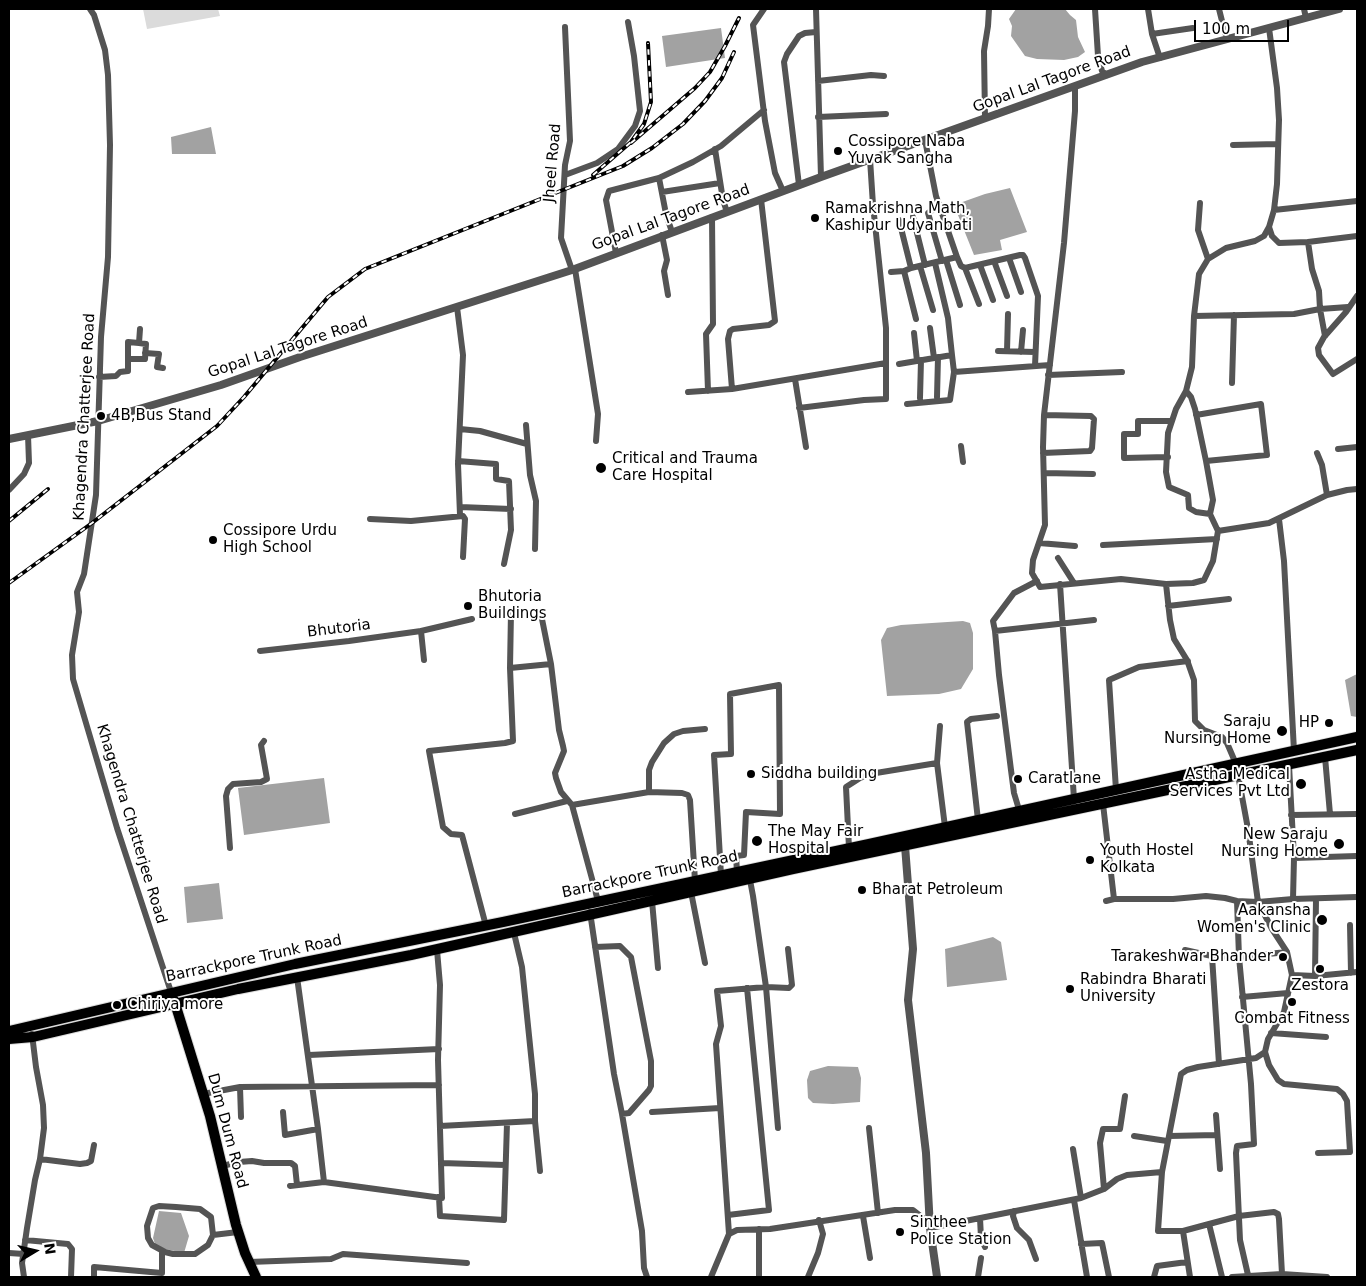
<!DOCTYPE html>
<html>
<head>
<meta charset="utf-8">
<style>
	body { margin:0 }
	#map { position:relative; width:1366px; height:1286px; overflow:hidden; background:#fff; font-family:"DejaVu Sans",sans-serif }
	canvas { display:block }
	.frame { position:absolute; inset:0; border:10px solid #000; pointer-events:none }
	.north { position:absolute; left:10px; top:1226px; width:50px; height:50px; -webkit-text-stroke:4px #fff; paint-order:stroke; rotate:81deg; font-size:14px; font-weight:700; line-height:20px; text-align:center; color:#000 }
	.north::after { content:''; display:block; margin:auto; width:18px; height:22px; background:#000; clip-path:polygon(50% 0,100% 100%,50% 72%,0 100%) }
	.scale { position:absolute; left:1194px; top:20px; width:95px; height:22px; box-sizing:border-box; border:2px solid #000; border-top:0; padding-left:6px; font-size:15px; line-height:18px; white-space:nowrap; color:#000; -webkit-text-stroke:4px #fff; paint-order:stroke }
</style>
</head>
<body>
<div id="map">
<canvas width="1366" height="1286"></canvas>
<div class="frame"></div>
<div class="north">N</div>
<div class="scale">100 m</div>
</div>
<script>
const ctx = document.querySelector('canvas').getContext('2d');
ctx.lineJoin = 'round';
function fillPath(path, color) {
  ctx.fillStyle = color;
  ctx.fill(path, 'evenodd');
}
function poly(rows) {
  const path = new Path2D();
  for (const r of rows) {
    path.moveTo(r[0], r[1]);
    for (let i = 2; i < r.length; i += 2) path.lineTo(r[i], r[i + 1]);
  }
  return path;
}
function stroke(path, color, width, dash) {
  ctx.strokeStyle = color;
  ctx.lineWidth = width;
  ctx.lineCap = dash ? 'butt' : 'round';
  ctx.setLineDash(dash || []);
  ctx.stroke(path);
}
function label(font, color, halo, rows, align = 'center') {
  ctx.font = font + ' "DejaVu Sans",sans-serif';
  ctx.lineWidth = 4;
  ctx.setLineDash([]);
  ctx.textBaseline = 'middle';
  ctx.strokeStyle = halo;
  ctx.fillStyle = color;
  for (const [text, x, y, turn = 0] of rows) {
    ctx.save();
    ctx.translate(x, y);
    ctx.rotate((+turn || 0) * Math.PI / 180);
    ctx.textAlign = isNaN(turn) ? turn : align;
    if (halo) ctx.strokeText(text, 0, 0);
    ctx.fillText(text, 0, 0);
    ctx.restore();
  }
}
fillPath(poly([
	[143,9,218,9,220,16,147,29]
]), '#dbdbdb');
fillPath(poly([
	[1016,9,1065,9,1070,15,1076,20,1078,37,1085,52,1078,57,1064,60,1037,59,1025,56,1011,36,1012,26,1009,19],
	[721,28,725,58,666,67,662,36],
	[211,127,216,154,172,154,171,137],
	[1010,188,1027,232,1000,240,1002,250,974,255,954,205,985,194],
	[963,621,970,623,973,633,973,669,961,689,939,694,887,696,881,640,887,628,901,625],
	[1357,674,1357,717,1351,716,1345,680],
	[324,778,330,823,244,835,238,788],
	[219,883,223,919,187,923,184,887],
	[993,937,1001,942,1007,980,947,987,945,949],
	[828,1066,858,1067,861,1078,860,1102,833,1104,813,1103,808,1098,807,1080,810,1071],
	[159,1211,181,1213,189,1236,184,1253,156,1247,153,1238]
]), '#a2a2a2');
const primary = poly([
	[174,1000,210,1116,236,1225,245,1253,256,1277],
	[9,1031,295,964,503,922,869,844,1357,737],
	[9,1039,33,1037,238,989,411,955,793,869,1357,750]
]);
stroke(primary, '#dbdbdb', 12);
stroke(poly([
	[90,9,94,15,105,50,108,75,110,145,108,257,101,337,96,495,84,574,77,592,79,612,72,655,73,679,117,828,171,992],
	[764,9,753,25,765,121,775,173,783,191],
	[816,9,821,177],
	[1095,9,1098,56,1102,71,1107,75],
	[1148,9,1152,34,1160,58],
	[1219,9,1225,33,1229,39],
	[1304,9,1306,18],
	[565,27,570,141,565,165,561,238,572,270],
	[1152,34,1193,28],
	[818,81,871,75,884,76],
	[1075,87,1075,111,1064,243,1044,415,1043,447,1045,525,1033,560,1032,573,1040,587,1121,579,1166,584,1170,620,1174,639,1187,660,1194,680,1195,721,1204,730,1222,737,1227,743,1236,764,1248,829,1258,902,1293,899,1357,897],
	[818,117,886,114],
	[985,118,984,51,988,26,989,9],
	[925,140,936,196,957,257,961,266,965,268,1020,255,1023,255,1025,258,1038,296,1035,366],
	[1233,145,1278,144],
	[715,149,723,200,727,212],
	[565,175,597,163,618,149,635,126,640,111,634,56,628,22],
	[659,178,666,214,672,232],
	[799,185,784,62,787,54,799,36,805,33,816,32],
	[662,192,720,183],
	[1200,203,1198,230,1208,259],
	[940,205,928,213,942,261],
	[1274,210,1357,201],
	[913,217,925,265],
	[899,220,911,268],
	[1269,227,1272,236,1279,243,1308,242,1357,236],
	[662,235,667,260,664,271,668,295],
	[1308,242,1312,269,1319,291,1320,309,1325,336],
	[616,253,606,200,609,191,659,178,693,162,721,146,764,110],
	[1009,258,1021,292],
	[946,260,960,305],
	[994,261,1007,296],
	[980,265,993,300],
	[920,266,933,310],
	[965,268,979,304],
	[575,269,598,414,596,441],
	[904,271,916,319],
	[891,272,904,271,911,268,957,257],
	[1357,296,1346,312,1324,337,1318,348,1319,355,1333,374,1357,359],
	[457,307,463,355,458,464,460,515],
	[1194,316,1294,314,1320,309,1348,307],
	[930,328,934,358],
	[914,333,917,361],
	[998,351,1035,352],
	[1007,351,1008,314],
	[1021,352,1023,330],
	[145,353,159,354,157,367,163,368],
	[952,355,954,372,1050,365],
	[128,359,145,359,146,344,139,343],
	[899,364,952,355,948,318,935,263],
	[1048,375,1122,372],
	[99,377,116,376,120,372,128,371,128,342,139,343,140,329],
	[795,379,806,447],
	[1232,383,1234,315],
	[732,389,728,339,730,331,733,329,769,325,775,321,761,199],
	[708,391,706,334,713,324,712,217],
	[1186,391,1191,397,1195,409,1206,461,1213,500,1210,514],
	[688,392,732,389,886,363],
	[937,397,938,357],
	[920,398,921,360],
	[907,404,950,400,954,372],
	[799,408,864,400,886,399,886,328,873,205,870,159],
	[1196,415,1261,404,1267,455,1206,461],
	[526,425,530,475,536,501,535,549],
	[460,429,480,431,527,444],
	[961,446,963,462],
	[1338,449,1357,447],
	[1043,453,1090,451,1092,448,1094,419,1091,416,1044,415],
	[1317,453,1322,465,1327,495],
	[1168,457,1124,458,1124,434,1138,434,1138,421,1172,421],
	[458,461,496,464,496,479,509,481,511,530,504,564],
	[1044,473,1093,474],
	[9,490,24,474,29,463,28,435],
	[460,507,511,509],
	[370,519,411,521,463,516,465,519,463,557],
	[1279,519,1284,561,1294,751],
	[1218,531,1210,514,1196,512,1189,508,1188,495,1169,487,1166,472,1168,433,1176,409,1186,391,1192,367,1194,316,1199,274,1208,259,1226,248,1255,241,1264,236,1269,227,1274,210,1277,184,1279,120,1277,88,1269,28],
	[1039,543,1075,546],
	[1103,545,1217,539],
	[1058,558,1074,583],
	[1037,581,1014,593,993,621,995,631,1094,620],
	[1060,584,1074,799],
	[1166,584,1193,583,1204,580,1213,561,1218,531,1269,523,1327,495,1347,490,1357,489],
	[1168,606,1229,599],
	[541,614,551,664,559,730,563,746,564,751,555,773,556,778,561,792,572,805],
	[421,631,472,619],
	[995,631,999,675,1011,770,1014,793,1020,813],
	[260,651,349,641,421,631,424,660],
	[510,668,511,612],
	[940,726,937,763,945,827],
	[1325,757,1330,814],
	[1289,765,1294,858,1293,899],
	[1116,790,1109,680,1139,667,1188,661],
	[649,792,682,793,688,795,690,800,695,881],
	[1103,804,1114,899],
	[515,814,567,801],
	[1291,815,1357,814],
	[978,820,967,722,971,719,997,716],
	[230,848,226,796,228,789,233,784,261,782,267,779,261,745,264,741],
	[849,848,846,787,860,778,876,773,937,763],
	[1294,858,1357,856],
	[721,875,714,755,731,754,730,694,779,685,780,814,746,812,744,855,736,856,737,872],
	[691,892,705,963],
	[598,901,572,805,649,792,649,770,652,762,664,743,674,734,683,731,705,729],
	[652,901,658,968],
	[1106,901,1114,899,1173,899,1206,896,1225,898,1237,901,1258,902,1272,929,1287,952,1292,975,1284,1012,1268,1039,1265,1052,1269,1065,1278,1080,1284,1084,1337,1089,1343,1094,1347,1101,1350,1152,1318,1153],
	[1237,901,1239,957,1251,1084,1254,1144,1237,1146,1236,1153,1240,1240,1248,1275],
	[590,912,614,1074,622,1114,642,1231,644,1268,647,1277],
	[1350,925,1351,973],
	[486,926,462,835,451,834,443,827,429,751,505,743,513,741,510,668,551,664],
	[595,947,620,946,631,957,651,1061,651,1086,649,1090,629,1113,622,1114],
	[1185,950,1212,956,1239,957,1287,952],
	[1212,956,1219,1064],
	[1292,975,1315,976,1316,899],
	[1315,976,1357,972],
	[297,977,318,1129],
	[1242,997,1288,993],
	[1271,1033,1326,1037],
	[309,1055,439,1049],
	[240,1087,241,1117],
	[203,1094,240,1087,439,1085],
	[283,1112,285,1135,318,1129,324,1182,442,1198,438,1060,440,985,437,950],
	[652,1112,720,1108],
	[1216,1115,1220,1169],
	[535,1121,540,1171],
	[440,1126,535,1121,535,1094,522,967,514,933],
	[778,1128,766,987,789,988,792,985,788,949],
	[869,1128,878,1213],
	[1134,1136,1167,1141],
	[1169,1136,1217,1135],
	[1073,1149,1081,1198],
	[40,1159,80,1164,87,1163,91,1161,94,1145],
	[441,1163,505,1165],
	[222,1166,239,1162,252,1161,264,1163,291,1163,295,1166,297,1185],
	[1162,1172,1158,1231,1183,1231,1209,1224,1222,1277],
	[290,1186,324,1182],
	[1104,1189,1100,1143,1103,1129,1120,1129,1125,1096],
	[439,1197,440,1216,504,1220,507,1123],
	[1074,1200,1087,1277],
	[1014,1211,1013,1216,1017,1228,1029,1240,1036,1259],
	[728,1215,769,1210,747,988],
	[863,1216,870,1258],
	[980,1218,981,1238,985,1247],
	[1209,1224,1239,1216,1274,1212,1278,1214,1279,1219,1282,1274],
	[759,1229,759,1277],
	[1183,1231,1190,1277],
	[729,1234,716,1044,721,1026,717,991,766,987,753,896,750,880,747,877],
	[213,1235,208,1245,195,1254,173,1254,165,1252,152,1245,148,1238,147,1226,153,1208,159,1206,176,1207,200,1209,211,1217,213,1235,238,1232],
	[25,1240,68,1244,72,1249,71,1277],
	[1081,1244,1102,1243,1109,1277],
	[9,1253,24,1254],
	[249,1262,331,1259,343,1254,467,1263],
	[24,1277,22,1263,27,1228,35,1180,40,1159,44,1128,43,1105,36,1067,32,1034],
	[94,1277,94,1267,162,1273,162,1251],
	[711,1277,729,1234,737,1230,770,1229,895,1210,913,1210,922,1217,930,1228,1081,1198,1104,1189,1117,1179,1127,1175,1162,1172,1181,1074,1187,1070,1198,1067,1256,1058,1265,1052],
	[808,1277,818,1253,823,1234,819,1220],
	[978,1277,981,1258],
	[1154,1277,1157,1266,1187,1262],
	[1232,1277,1282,1274,1327,1277]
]), '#545454', 6);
stroke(poly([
	[9,439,98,421,221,385,300,357,572,270,821,177,1142,62,1339,9],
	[905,846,913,949,908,1000,926,1153,930,1228,937,1277]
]), '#545454', 8);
stroke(primary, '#000', 10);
const rail = poly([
	[631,143,695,88,710,72,725,46,739,18],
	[593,175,631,142,644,124,651,102,648,43],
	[9,521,48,489],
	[9,583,92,523,217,426,244,397,328,297,365,269,623,166,652,148,683,124,705,101,722,78,734,52]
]);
stroke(rail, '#000', 4);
stroke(rail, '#fff', 2, [5.5]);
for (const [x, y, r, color] of [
	[838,151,5,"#000"],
	[815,218,5,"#000"],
	[101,416,5,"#000"],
	[601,468,6,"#000"],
	[213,540,5,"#000"],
	[468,606,5,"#000"],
	[1329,723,5,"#000"],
	[1282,731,6,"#000"],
	[751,774,5,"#000"],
	[1018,779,5,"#000"],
	[1301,784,6,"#000"],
	[757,841,6,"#000"],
	[1339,844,6,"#000"],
	[1090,860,5,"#000"],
	[862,890,5,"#000"],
	[1322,920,6,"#000"],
	[1283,957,5,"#000"],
	[1320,969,5,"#000"],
	[1070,989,5,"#000"],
	[1292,1002,5,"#000"],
	[117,1005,5,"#000"],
	[900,1232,5,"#000"]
]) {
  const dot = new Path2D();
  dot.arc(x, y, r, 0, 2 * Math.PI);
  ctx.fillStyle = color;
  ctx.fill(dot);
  stroke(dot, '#fff', 2);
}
label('15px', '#000', '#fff', [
	["Gopal Lal Tagore Road",1052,80,-20],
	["Jheel Road",553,163,-85],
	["Gopal Lal Tagore Road",671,218,-20],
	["Gopal Lal Tagore Road",288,348,-18],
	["Khagendra Chatterjee Road",85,417,-87],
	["Bhutoria",339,629,-7],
	["Khagendra Chatterjee Road",131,824,73],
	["Barrackpore Trunk Road",650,875,-12],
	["Barrackpore Trunk Road",254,959,-12],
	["Dum Dum Road",227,1131,75]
]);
label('15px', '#000', '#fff', [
	["Cossipore Naba",848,142],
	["Yuvak Sangha",848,159],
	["Ramakrishna Math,",825,209],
	["Kashipur Udyanbati",825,226],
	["4B,Bus Stand",111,416],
	["Critical and Trauma",612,459],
	["Care Hospital",612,476],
	["Cossipore Urdu",223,531],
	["High School",223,548],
	["Bhutoria",478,597],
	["Buildings",478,614],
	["Saraju",1271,722,"right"],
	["Nursing Home",1271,739,"right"],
	["HP",1319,723,"right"],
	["Siddha building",761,774],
	["Astha Medical",1290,775,"right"],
	["Services Pvt Ltd",1290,792,"right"],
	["Caratlane",1028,779],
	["The May Fair",768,832],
	["Hospital",768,849],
	["New Saraju",1328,835,"right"],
	["Nursing Home",1328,852,"right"],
	["Youth Hostel",1100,851],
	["Kolkata",1100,868],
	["Bharat Petroleum",872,890],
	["Aakansha",1311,911,"right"],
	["Women's Clinic",1311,928,"right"],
	["Tarakeshwar Bhander",1273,957,"right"],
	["Rabindra Bharati",1080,980],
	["University",1080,997],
	["Zestora",1320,986,"center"],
	["Chiriya more",127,1005],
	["Combat Fitness",1292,1019,"center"],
	["Sinthee",910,1223],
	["Police Station",910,1240]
], 'left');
</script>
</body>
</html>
